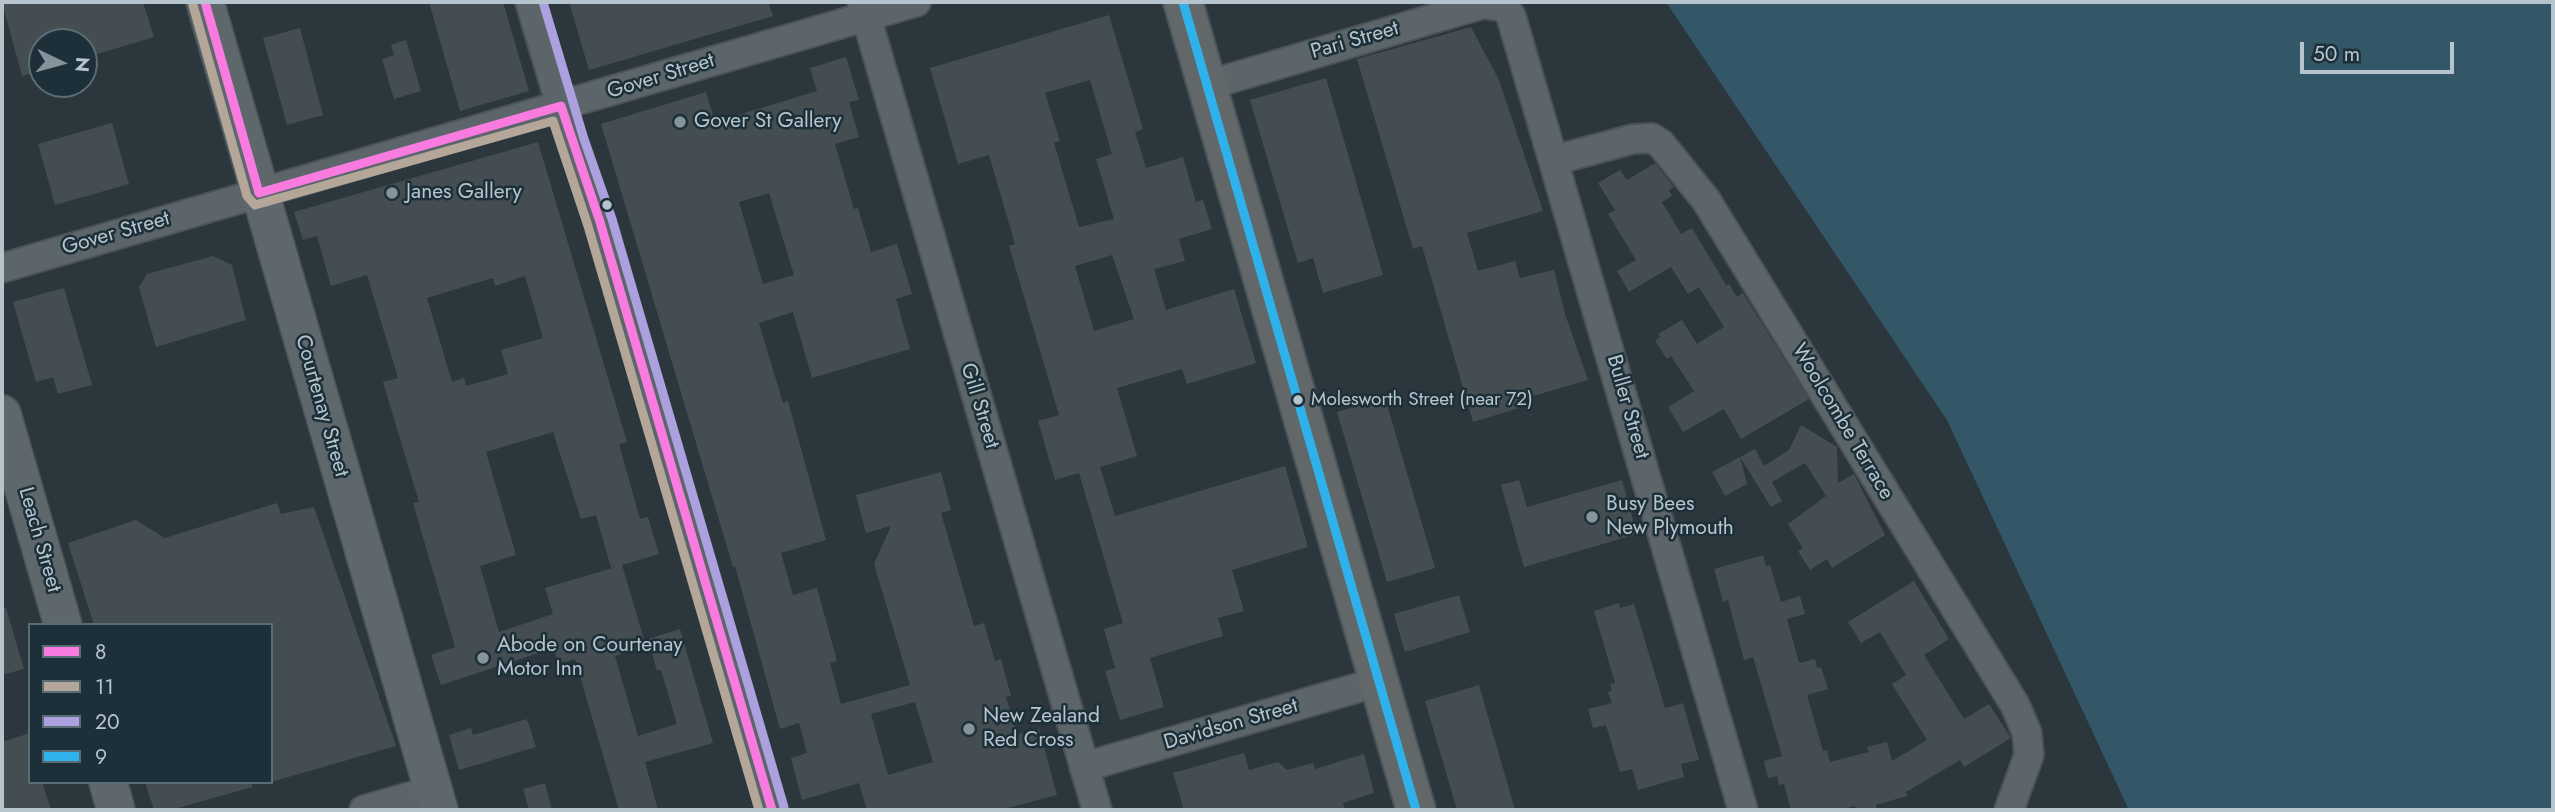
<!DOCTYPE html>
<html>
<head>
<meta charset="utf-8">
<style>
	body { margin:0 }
	#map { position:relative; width:2555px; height:812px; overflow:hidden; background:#2b373d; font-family:Jost,sans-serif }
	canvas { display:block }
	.frame { position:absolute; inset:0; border:4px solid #b6c5cd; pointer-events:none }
	.legend { position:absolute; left:28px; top:623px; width:245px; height:161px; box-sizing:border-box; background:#1d3039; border:2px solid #5a6c74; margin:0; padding:9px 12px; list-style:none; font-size:21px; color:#b6c5cd }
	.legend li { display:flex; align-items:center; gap:14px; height:35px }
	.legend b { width:35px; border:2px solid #5a6c74 }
	.north { position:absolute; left:28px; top:28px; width:70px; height:70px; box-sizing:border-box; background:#1d3039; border:2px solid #5a6c74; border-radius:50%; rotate:95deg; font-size:19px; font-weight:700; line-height:28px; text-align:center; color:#b6c5cd }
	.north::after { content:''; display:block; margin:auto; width:24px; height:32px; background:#85939b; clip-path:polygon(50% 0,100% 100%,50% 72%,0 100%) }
	.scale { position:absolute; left:2300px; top:42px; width:154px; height:32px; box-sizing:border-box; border:4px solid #b6c5cd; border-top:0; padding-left:9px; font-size:21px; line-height:24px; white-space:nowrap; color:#b6c5cd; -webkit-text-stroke:5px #1d3039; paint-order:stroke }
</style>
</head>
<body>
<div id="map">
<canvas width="2555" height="812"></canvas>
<div class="frame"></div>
<ul class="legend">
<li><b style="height:9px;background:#f97be0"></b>8</li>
<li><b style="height:9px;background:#b4a699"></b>11</li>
<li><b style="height:9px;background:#aca0df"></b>20</li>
<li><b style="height:9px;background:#2fb1eb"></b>9</li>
</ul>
<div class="north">N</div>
<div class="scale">50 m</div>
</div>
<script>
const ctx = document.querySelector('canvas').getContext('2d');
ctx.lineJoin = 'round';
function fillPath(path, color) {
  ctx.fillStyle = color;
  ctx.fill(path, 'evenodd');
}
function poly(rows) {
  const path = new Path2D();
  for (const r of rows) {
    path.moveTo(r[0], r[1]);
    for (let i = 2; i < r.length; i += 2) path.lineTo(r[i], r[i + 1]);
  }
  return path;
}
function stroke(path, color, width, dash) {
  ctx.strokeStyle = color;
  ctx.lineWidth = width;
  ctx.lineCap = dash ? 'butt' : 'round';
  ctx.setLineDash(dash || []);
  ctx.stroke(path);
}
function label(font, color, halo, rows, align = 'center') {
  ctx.font = font + ' Jost,sans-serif';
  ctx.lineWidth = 5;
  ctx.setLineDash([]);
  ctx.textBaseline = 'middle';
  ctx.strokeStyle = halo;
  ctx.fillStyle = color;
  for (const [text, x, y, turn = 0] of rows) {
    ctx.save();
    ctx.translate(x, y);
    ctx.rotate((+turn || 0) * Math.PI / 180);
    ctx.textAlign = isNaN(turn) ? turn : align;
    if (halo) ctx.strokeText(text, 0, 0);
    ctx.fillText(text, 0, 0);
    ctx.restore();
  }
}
fillPath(poly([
	[1666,2,2553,2,2553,810,2129,810,1947,420]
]), '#335767');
fillPath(poly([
	[2,2,143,2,154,37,84,58,84,42,42,42,42,70,22,76],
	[429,2,503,2,529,91,460,111],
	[569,2,768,2,773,16,589,70],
	[1109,15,1143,129,1135,132,1146,168,1183,157,1196,202,1203,200,1212,229,1179,239,1185,261,1154,269,1166,310,1234,289,1256,363,1187,384,1182,369,1117,388,1137,456,1100,467,1115,516,1285,466,1308,547,1232,570,1244,611,1218,618,1223,636,1150,658,1164,707,1120,720,1105,671,1115,668,1104,629,1123,623,1079,473,1055,480,1038,421,1059,415,1009,246,1015,244,989,155,958,164,930,68],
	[1090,80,1112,154,1096,159,1114,219,1079,227,1054,143,1060,141,1045,93],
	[1112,255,1134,319,1094,331,1075,266],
	[1471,27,1499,80,1543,211,1467,233,1478,271,1515,261,1520,278,1554,270,1565,314,1588,380,1516,401,1519,408,1473,422,1422,246,1413,249,1357,59],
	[300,28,323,115,287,125,263,38],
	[406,40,421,91,394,99,382,59,394,55,391,45],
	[846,57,859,100,849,102,859,137,835,144,854,209,858,208,871,252,897,244,912,294,896,299,910,349,812,378,793,312,759,323,783,403,788,401,826,540,781,553,793,595,817,588,837,661,830,663,841,704,910,685,874,564,891,526,866,533,856,495,941,472,951,510,941,513,974,626,984,623,995,661,1001,659,1011,696,1006,697,1017,735,1039,729,1057,795,1000,810,867,810,859,783,802,800,791,758,807,753,799,723,780,729,735,566,733,567,601,124,706,92,715,122,817,91,810,68],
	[769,193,794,275,763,284,739,202],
	[915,702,933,762,888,775,871,714],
	[1326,78,1383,275,1323,293,1313,258,1298,263,1250,100],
	[112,123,129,184,55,205,38,144],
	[538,142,627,442,619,444,640,519,648,517,659,554,622,565,646,646,615,656,638,736,677,724,661,670,657,671,648,639,680,629,713,743,645,762,658,810,619,810,575,659,558,664,554,648,441,685,431,655,455,647,413,503,419,502,383,382,398,378,367,275,331,286,317,236,303,240,294,212],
	[525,276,543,338,501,350,508,374,466,386,464,378,452,382,427,298,493,278,495,286],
	[553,432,581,519,596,515,611,568,619,566,545,588,553,614,499,632,480,566,516,555,486,452],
	[1655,163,1674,187,1669,190,1672,196,1662,202,1681,234,1692,228,1726,285,1729,284,1737,297,1743,293,1809,399,1741,439,1724,409,1683,432,1668,407,1694,391,1671,356,1667,359,1655,341,1660,337,1658,334,1682,320,1697,344,1724,327,1699,287,1688,294,1671,267,1629,292,1617,271,1636,260,1608,214,1615,210,1598,183,1620,170,1627,180],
	[213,256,232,265,246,320,156,347,139,287,147,274],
	[64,288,92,385,58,394,53,377,36,382,13,302],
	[1385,398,1435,568,1387,582,1337,412],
	[1801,425,1837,447,1838,483,1854,474,1885,535,1832,568,1827,559,1810,570,1798,551,1803,548,1788,524,1826,496,1805,463,1772,482,1782,501,1771,507,1740,457,1755,449,1764,466,1789,450],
	[1740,457,1747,484,1725,496,1712,472],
	[1519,480,1527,507,1622,480,1637,534,1524,567,1501,485],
	[277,503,281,514,314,507,396,746,271,782,271,625,94,625,68,543,136,520,165,538],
	[1763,555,1766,566,1770,565,1781,602,1800,596,1805,614,1787,619,1799,663,1815,659,1817,668,1821,667,1828,689,1807,695,1823,751,1827,750,1830,762,1869,752,1867,747,1887,742,1892,761,1927,740,1892,684,1906,675,1880,632,1861,643,1848,622,1914,581,1949,639,1924,655,1964,719,1989,704,2011,738,1964,767,1960,760,1906,792,1907,796,1876,805,1877,810,1856,810,1855,806,1840,810,1791,810,1784,784,1779,785,1777,776,1768,778,1764,761,1782,756,1753,657,1744,660,1728,600,1723,602,1714,569],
	[1459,595,1470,632,1405,652,1394,614],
	[1619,603,1620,608,1634,604,1665,708,1683,703,1699,760,1681,764,1684,777,1638,790,1632,769,1620,772,1606,725,1593,728,1588,709,1612,703,1608,692,1612,691,1610,684,1615,683,1594,611],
	[6,608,24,669,2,675,2,609],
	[1479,685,1515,810,1457,810,1425,701],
	[527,719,536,747,459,770,449,735,471,728,473,735],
	[30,733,30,782,42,782,51,810,2,810,2,742],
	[1244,753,1249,770,1278,762,1287,770,1313,763,1315,769,1364,754,1374,793,1343,803,1345,810,1184,810,1173,773],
	[145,782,252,782,252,787,171,810,154,810],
	[545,783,552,810,529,810,523,789]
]), '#444e52');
const minor = poly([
	[530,2,572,143,600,222,772,810],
	[862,2,1097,810],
	[1208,85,1483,4,1504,7,1511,16,1743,810],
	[1555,160,1633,139,1652,138,1661,144,1706,200,2015,705,2027,733,2029,755,2009,810],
	[2,268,916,2],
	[1084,767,1378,682],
	[364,810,433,790]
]);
const major = poly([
	[205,2,439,810],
	[2,414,63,625],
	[108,782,116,810]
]);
const highway = poly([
	[1183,2,1416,810]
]);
stroke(minor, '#4a5257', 32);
stroke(major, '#495459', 40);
stroke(highway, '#485358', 42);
stroke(minor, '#5c656a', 28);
stroke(major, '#5e676c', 37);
stroke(highway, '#626769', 38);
stroke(poly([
	[205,2,259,193,561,106,600,222,772,810]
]), '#f97be0', 9);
stroke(poly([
	[193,5,247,196,255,205,553,121,588,226,759,810]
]), '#b4a699', 9);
stroke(poly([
	[543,2,584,139,612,219,784,807]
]), '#aca0df', 9);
stroke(poly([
	[1183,2,1416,810]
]), '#2fb1eb', 9);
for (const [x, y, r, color] of [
	[680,122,7,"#85939b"],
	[392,193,7,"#85939b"],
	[607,205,6,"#b6c5cd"],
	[1298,400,6,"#b6c5cd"],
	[1592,517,7,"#85939b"],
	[483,658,7,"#85939b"],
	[969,729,7,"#85939b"]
]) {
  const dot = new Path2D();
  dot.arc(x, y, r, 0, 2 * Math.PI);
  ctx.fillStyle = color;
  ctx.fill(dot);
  stroke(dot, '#1d3039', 2.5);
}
label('19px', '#b6c5cd', '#1d3039', [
	["Molesworth Street (near 72)",1311,400]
], 'left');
label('21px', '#b6c5cd', '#1d3039', [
	["Pari Street",1355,41,-16],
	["Gover Street",661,77,-17],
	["Gover Street",116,234,-16],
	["Courtenay Street",321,406,74],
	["Gill Street",979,406,73],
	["Buller Street",1627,407,74],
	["Woolcombe Terrace",1842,422,59],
	["Leach Street",39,540,74],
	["Davidson Street",1231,725,-16]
]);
label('21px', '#b6c5cd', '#1d3039', [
	["Gover St Gallery",694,122],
	["Janes Gallery",406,193],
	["Busy Bees",1606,505],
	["New Plymouth",1606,529],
	["Abode on Courtenay",497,646],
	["Motor Inn",497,670],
	["New Zealand",983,717],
	["Red Cross",983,741]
], 'left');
</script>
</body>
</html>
